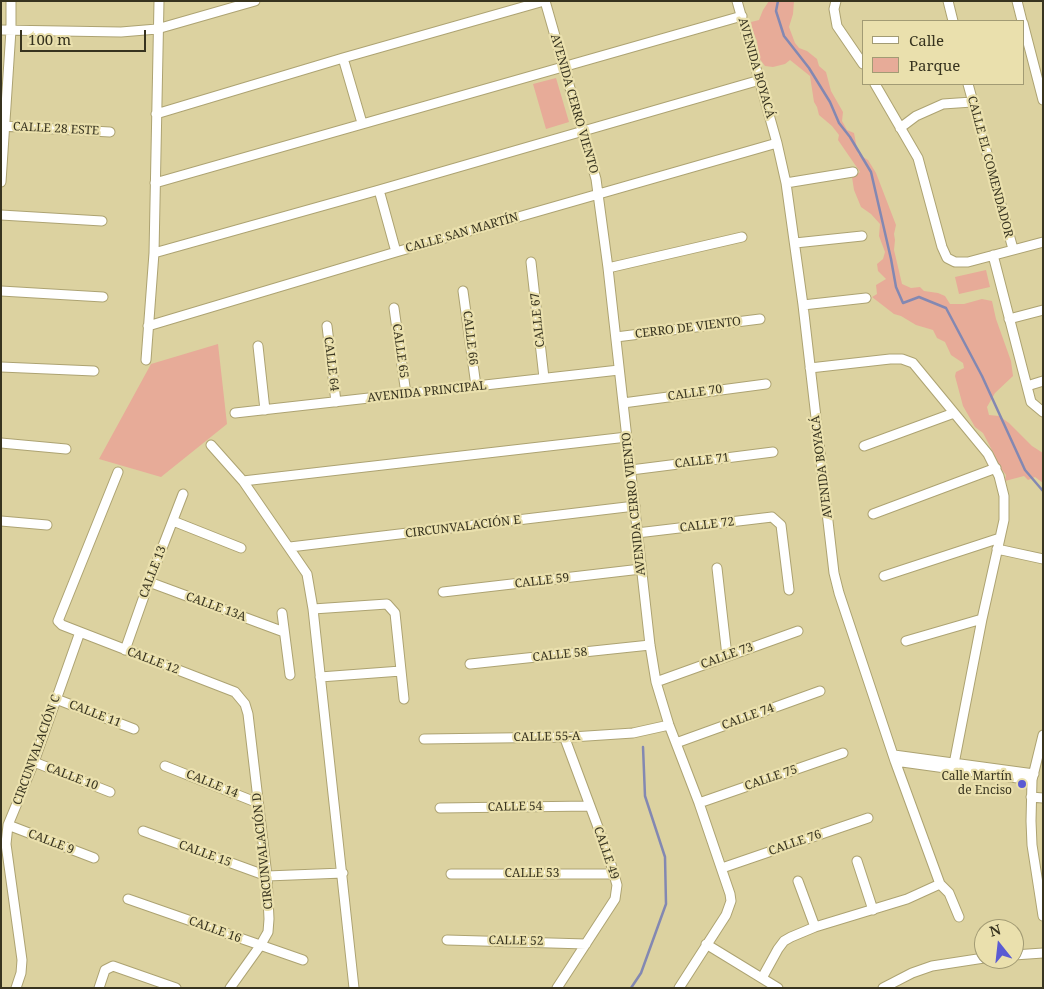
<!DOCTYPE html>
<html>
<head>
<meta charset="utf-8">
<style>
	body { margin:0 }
	#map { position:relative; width:1044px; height:989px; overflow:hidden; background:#dcd2a0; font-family:"Noto Serif",serif }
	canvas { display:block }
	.frame { position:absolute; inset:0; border:2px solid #37331f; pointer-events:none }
	.legend { position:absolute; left:862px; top:20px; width:162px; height:65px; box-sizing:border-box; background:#eae0ad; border:1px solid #a29b74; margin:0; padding:6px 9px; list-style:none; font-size:15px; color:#37331f }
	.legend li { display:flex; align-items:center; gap:10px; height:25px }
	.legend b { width:25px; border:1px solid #a29b74 }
	.north { position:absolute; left:974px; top:919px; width:50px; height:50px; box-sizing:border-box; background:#eae0ad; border:1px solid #a29b74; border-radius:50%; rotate:344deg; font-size:14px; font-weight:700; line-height:20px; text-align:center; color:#37331f }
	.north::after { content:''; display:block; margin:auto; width:18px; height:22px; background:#5a5bd3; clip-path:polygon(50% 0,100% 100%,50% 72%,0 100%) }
	.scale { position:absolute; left:20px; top:30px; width:126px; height:22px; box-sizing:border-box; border:2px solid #37331f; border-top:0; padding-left:6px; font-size:15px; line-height:18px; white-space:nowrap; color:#37331f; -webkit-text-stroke:4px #eae0ad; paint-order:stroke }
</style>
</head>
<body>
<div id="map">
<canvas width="1044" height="989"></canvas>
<div class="frame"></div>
<ul class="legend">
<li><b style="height:6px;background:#fff"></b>Calle</li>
<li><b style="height:14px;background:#e7ab98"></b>Parque</li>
</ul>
<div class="north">N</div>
<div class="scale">100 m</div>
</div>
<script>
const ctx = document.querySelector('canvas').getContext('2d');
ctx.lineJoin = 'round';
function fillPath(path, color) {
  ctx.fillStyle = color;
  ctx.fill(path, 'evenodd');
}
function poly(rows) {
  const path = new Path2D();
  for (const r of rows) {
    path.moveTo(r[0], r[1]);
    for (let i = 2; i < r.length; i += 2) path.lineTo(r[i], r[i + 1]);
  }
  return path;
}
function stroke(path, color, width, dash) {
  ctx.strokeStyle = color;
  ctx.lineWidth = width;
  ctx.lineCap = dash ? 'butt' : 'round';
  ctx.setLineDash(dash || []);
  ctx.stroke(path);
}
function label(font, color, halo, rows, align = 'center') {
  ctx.font = font + ' "Noto Serif",serif';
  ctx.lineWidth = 4.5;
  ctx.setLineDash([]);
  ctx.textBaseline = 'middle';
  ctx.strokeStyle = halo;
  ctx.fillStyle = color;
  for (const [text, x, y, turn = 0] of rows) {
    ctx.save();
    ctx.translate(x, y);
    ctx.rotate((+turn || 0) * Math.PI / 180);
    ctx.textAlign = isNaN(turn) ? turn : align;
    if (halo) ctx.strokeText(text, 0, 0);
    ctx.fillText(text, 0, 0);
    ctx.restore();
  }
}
fillPath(poly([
	[769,1,794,1,793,14,789,27,795,43,799,48,807,51,817,59,819,66,826,72,831,91,843,112,842,121,847,130,854,133,858,154,868,160,876,173,896,225,894,234,895,240,894,250,902,284,911,288,920,287,924,291,938,293,945,296,950,304,964,304,982,299,992,301,996,319,1011,361,1013,376,995,393,987,407,989,415,999,416,1009,423,1032,446,1043,453,1043,496,1043,483,1035,477,1028,480,1024,476,1005,481,1006,475,999,466,994,454,983,433,975,427,963,406,955,376,956,372,964,368,963,363,951,355,945,342,937,338,933,330,916,325,901,316,894,314,872,297,877,294,876,285,886,279,878,271,877,264,883,259,885,252,879,236,880,224,871,214,861,207,854,190,852,177,860,172,838,140,839,135,832,126,819,115,817,107,814,102,810,76,790,60,785,64,773,67,765,66,759,58,757,41,753,32,751,22,759,20,763,10],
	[556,78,569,122,546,129,533,84],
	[986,270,990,287,959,294,955,277],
	[218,344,227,424,161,477,99,459,151,364]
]), '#e7ab98');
stroke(poly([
	[778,1,776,11,784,36,809,68,830,102,839,123,850,137,871,172,891,259,896,287,903,303,919,297,946,308,982,376,1025,470,1043,491],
	[631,988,641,973,666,904,665,857,645,796,643,747]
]), '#8388b2', 2.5);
const minor = poly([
	[545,1,596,179,608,268,650,645,656,682,669,725,699,803,730,894,731,901,726,915,679,988],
	[737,1,777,143,786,183,803,305,834,573,839,593,895,761,940,884,949,893,959,917],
	[836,1,834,9,837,26,863,64],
	[948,1,953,21],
	[1017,1,1022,21],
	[1023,23,1043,100],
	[1,30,121,32,157,29,255,1],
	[343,58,362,123],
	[875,84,918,158,942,247,947,258,955,262,968,262,1043,242],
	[968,84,1013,249],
	[156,114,343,58,544,1],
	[1,126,110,132],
	[900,128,916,116,943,104,972,102],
	[1,182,11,30,11,1],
	[155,183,742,16],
	[786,183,853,172],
	[379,190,396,252],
	[1,215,102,221],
	[795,243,862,236],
	[154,253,379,190,760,80],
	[993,255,1031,402,1043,412],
	[531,262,544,378],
	[608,268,742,237],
	[1,291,103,297],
	[463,291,476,386],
	[803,305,866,298],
	[394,308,406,394],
	[1009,319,1043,310],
	[148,326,396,252,777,143],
	[327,326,336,402],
	[616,337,760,319],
	[258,346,265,410],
	[146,360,154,253,159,1],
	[1,367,94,371],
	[810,368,890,359,902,359,913,363,988,454,999,476,1004,496,1004,520,982,619,953,769],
	[1027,386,1043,381],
	[623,403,766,384],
	[235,413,619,370],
	[1,443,66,449],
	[211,445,243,481,307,574,313,609,354,988],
	[864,446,954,413],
	[631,470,773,452],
	[118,472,58,621,62,625,80,632,235,692,245,704,248,714,267,876,269,919,268,932,260,946,230,988],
	[243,481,627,437],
	[873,514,996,468],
	[1,521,47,525],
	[173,521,241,548],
	[637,533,772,517,781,525,789,590],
	[290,547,635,506],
	[997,549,1043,559],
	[717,568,727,656],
	[884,576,1000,538],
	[149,582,284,632],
	[443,592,641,569],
	[313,609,387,604,395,613,404,699],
	[282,613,290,675],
	[906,641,982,619],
	[125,650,149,582,183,494],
	[470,664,650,645],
	[320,677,401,671],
	[656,682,798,631],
	[56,699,134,729],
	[1043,735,1032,780,1031,821,1032,845,1043,916],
	[424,739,572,737,633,733,669,725],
	[676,743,820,691],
	[894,755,1034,774],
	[895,761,1032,780],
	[34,762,110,792],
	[165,766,258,803],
	[1031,797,1043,798],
	[699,803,843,753],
	[440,808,590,806],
	[8,825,94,858],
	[143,831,267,876,343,873],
	[857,861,873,910],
	[722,868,868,818],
	[451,874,614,874],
	[798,881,815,927],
	[128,899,303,960],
	[447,940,586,944],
	[706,944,778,988],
	[1014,955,1043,953],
	[762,978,778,949,784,941,791,937,815,927,907,899,940,884],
	[16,988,21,973,22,960,6,844,8,825,34,762,80,632],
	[99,988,105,970,113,966,176,988],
	[557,988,615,899,617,885,608,854,564,736],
	[883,988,912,973,932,966,984,958]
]);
stroke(minor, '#ada372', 11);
stroke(minor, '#fff', 9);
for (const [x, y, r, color] of [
	[1022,784,5,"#5a5bd3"]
]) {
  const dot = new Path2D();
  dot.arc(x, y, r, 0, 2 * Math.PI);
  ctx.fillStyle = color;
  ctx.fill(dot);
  stroke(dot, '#eae0ad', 2);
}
label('12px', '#37331f', '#eae0ad', [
	["AVENIDA BOYACÁ",756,68,74],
	["AVENIDA CERRO VIENTO",574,104,74],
	["CALLE 28 ESTE",56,129,3],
	["CALLE EL COMENDADOR",990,167,75],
	["CALLE SAN MARTÍN",462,233,-16],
	["CALLE 67",538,320,-96],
	["CERRO DE VIENTO",688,328,-7],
	["CALLE 66",470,338,83],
	["CALLE 65",400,351,82],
	["CALLE 64",331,364,83],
	["AVENIDA PRINCIPAL",427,392,-6],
	["CALLE 70",695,393,-8],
	["CALLE 71",702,461,-7],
	["AVENIDA BOYACÁ",822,467,-97],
	["AVENIDA CERRO VIENTO",634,504,-96],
	["CALLE 72",707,525,-7],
	["CIRCUNVALACIÓN E",463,527,-7],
	["CALLE 13",153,572,-69],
	["CALLE 59",542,581,-7],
	["CALLE 13A",216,607,20],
	["CALLE 58",560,655,-6],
	["CALLE 73",727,656,-20],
	["CALLE 12",153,661,21],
	["CALLE 11",95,714,21],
	["CALLE 74",748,717,-20],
	["CALLE 55-A",547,737,-1],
	["CIRCUNVALACIÓN C",37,750,-70],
	["CALLE 10",72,777,21],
	["CALLE 75",771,778,-19],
	["CALLE 14",212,784,22],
	["CALLE 54",515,807,-1],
	["CALLE 9",51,842,21],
	["CALLE 76",795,843,-19],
	["CIRCUNVALACIÓN D",263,851,-96],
	["CALLE 49",606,853,71],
	["CALLE 15",205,854,20],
	["CALLE 53",532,874],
	["CALLE 16",215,930,20],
	["CALLE 52",516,941,1]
]);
label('12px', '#37331f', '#eae0ad', [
	["Calle Martín",1012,777],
	["de Enciso",1012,791]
], 'right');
</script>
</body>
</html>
